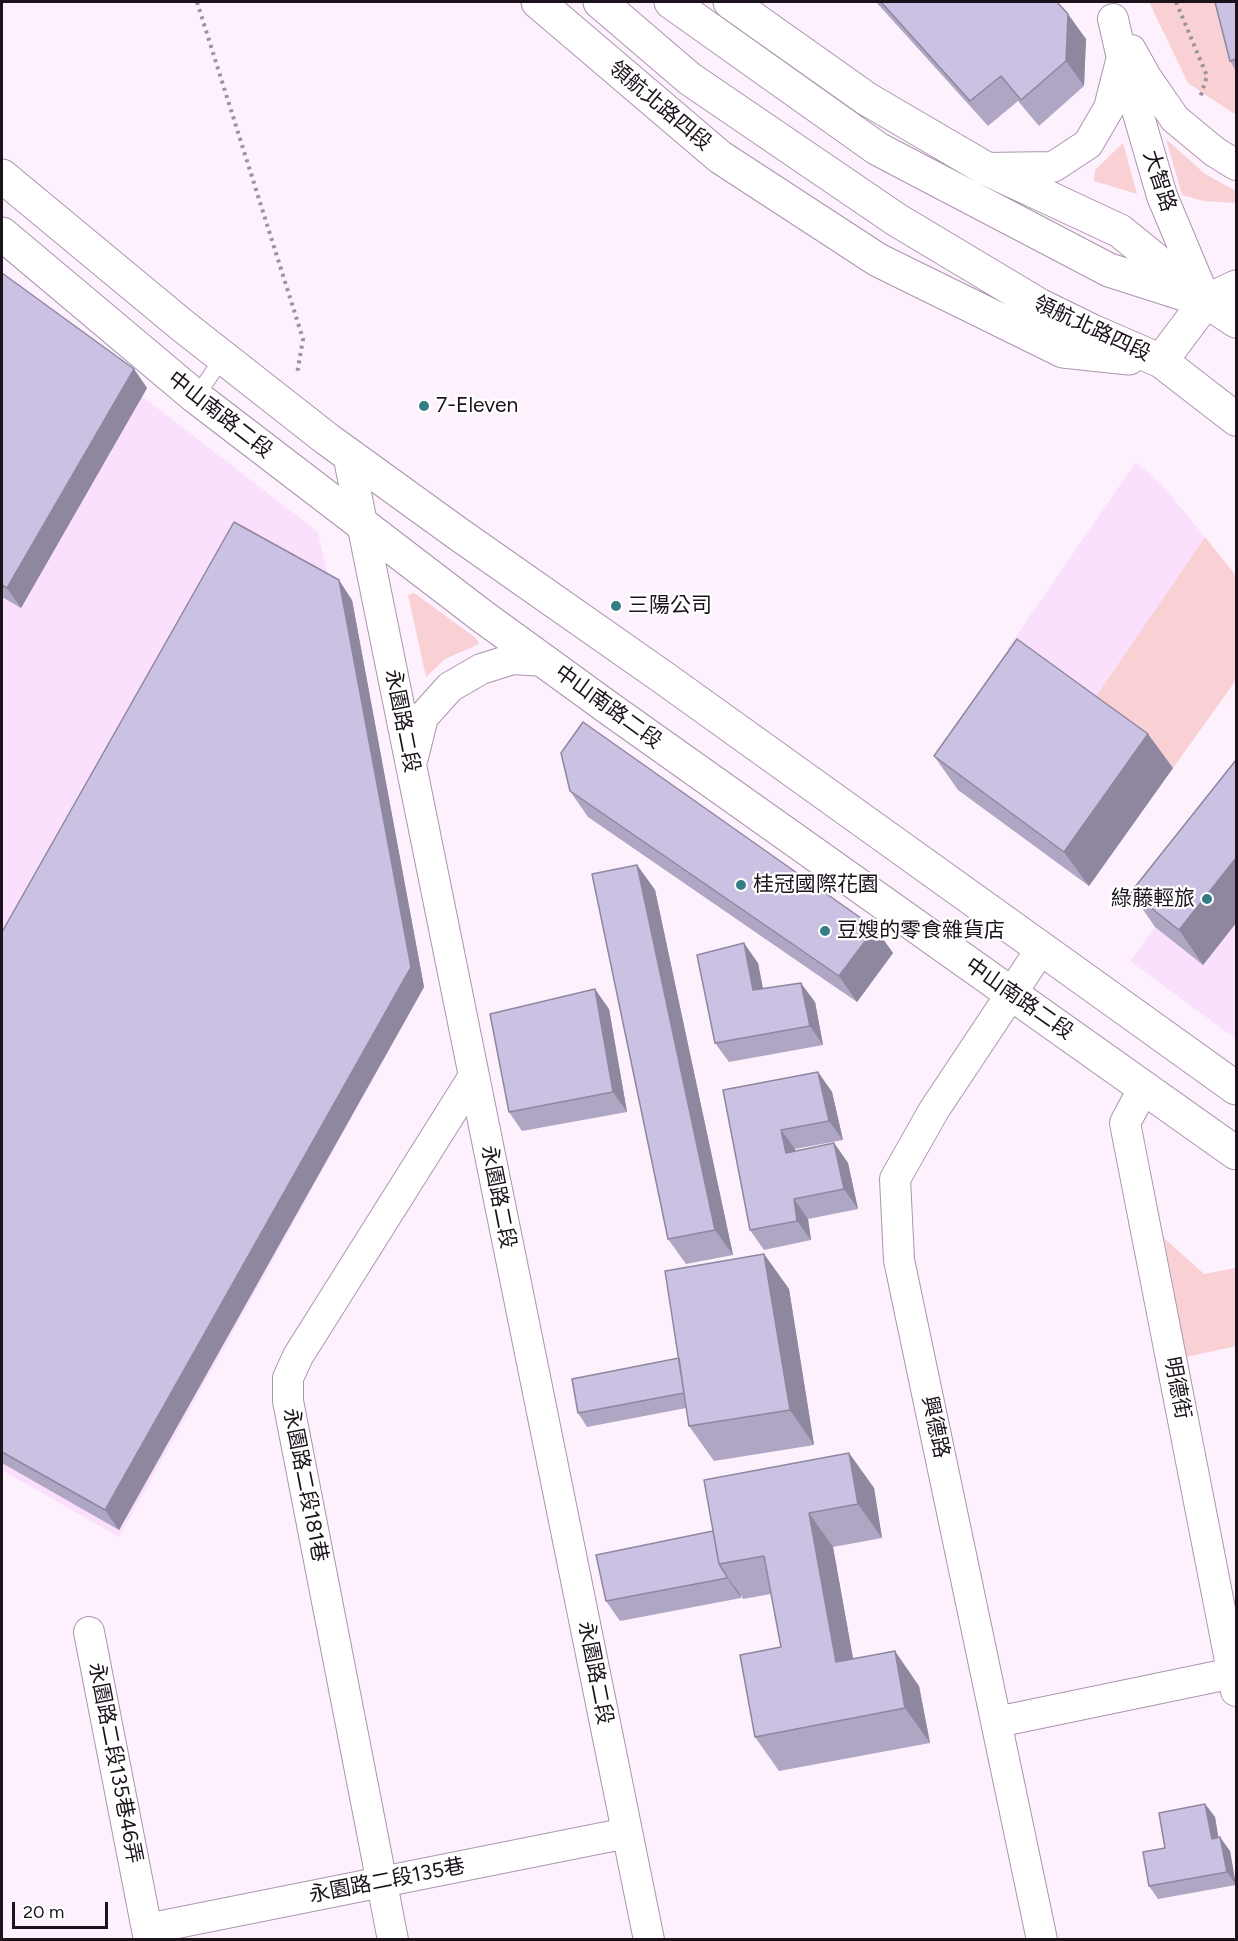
<!DOCTYPE html>
<html>
<head>
<meta charset="utf-8">
<style>
	body { margin:0 }
	#map { position:relative; width:1238px; height:1941px; overflow:hidden; background:#fcf1fd; font-family:Figtree,sans-serif }
	canvas { display:block }
	.frame { position:absolute; inset:0; border:3px solid #1b121c; pointer-events:none }
	.scale { position:absolute; left:12px; top:1902px; width:96px; height:27px; box-sizing:border-box; border:3px solid #1b121c; border-top:0; padding-left:8px; font-size:18px; line-height:21px; white-space:nowrap; color:#1b121c; -webkit-text-stroke:4px #fff; paint-order:stroke }
</style>
</head>
<body>
<div id="map">
<canvas width="1238" height="1941"></canvas>
<div class="frame"></div>
<div class="scale">20 m</div>
</div>
<script>
const ctx = document.querySelector('canvas').getContext('2d');
ctx.lineJoin = 'round';
function fillPath(path, color) {
  ctx.fillStyle = color;
  ctx.fill(path, 'evenodd');
}
function poly(rows) {
  const path = new Path2D();
  for (const r of rows) {
    path.moveTo(r[0], r[1]);
    for (let i = 2; i < r.length; i += 2) path.lineTo(r[i], r[i + 1]);
  }
  return path;
}
function stroke(path, color, width, dash) {
  ctx.strokeStyle = color;
  ctx.lineWidth = width;
  ctx.lineCap = dash ? 'butt' : 'round';
  ctx.setLineDash(dash || []);
  ctx.stroke(path);
}
function label(font, color, halo, rows, align = 'center') {
  ctx.font = font + ' Figtree,"Noto Sans TC",sans-serif';
  ctx.lineWidth = 4.5;
  ctx.setLineDash([]);
  ctx.textBaseline = 'middle';
  ctx.strokeStyle = halo;
  ctx.fillStyle = color;
  for (const [text, x, y, turn = 0] of rows) {
    ctx.save();
    ctx.translate(x, y);
    ctx.rotate((+turn || 0) * Math.PI / 180);
    ctx.textAlign = isNaN(turn) ? turn : align;
    if (halo) ctx.strokeText(text, 0, 0);
    ctx.fillText(text, 0, 0);
    ctx.restore();
  }
}
fillPath(poly([
	[2,288,318,532,420,995,119,1537,2,1470],
	[1136,462,1163,486,1205,537,1088,708,1007,649],
	[1236,825,1236,1039,1130,961,1155,927]
]), '#fae0fd');
fillPath(poly([
	[1149,2,1236,2,1236,115,1188,83],
	[1166,139,1205,174,1236,191,1236,203,1204,201,1182,195],
	[1123,143,1137,194,1094,181,1095,170],
	[1205,537,1236,576,1236,680,1173,768,1088,708],
	[414,593,476,638,479,644,445,659,426,677,408,595],
	[1164,1238,1204,1274,1236,1268,1236,1346,1186,1357]
]), '#f9d0d4');
const lane = poly([
	[196,397,223,357]
]);
const street = poly([
	[1113,19,1122,58,1162,196,1206,301],
	[1131,50,1146,77,1175,119,1215,152,1236,165],
	[985,168,1053,167,1088,144,1109,108,1121,61],
	[348,454,649,1940],
	[413,757,423,717,450,687,481,669,513,659,545,661],
	[1041,949,934,1110,895,1179,899,1260,1042,1940],
	[1144,1087,1125,1123,1236,1691],
	[89,1632,149,1940],
	[997,1722,1233,1673],
	[147,1929,627,1833],
	[393,1940,288,1401,288,1378,298,1356,474,1076]
]);
const secondary = poly([
	[538,2,720,157,878,260,1063,351,1129,358],
	[600,2,690,79,897,220,1039,305,1092,331,1161,361,1236,419],
	[671,2,878,149,1109,270,1206,301],
	[730,2,867,99,985,168,1120,231,1206,301,1236,321],
	[2,176,183,326,327,439,457,533,664,678,1236,1088],
	[2,234,196,397,482,616,610,709,1236,1153],
	[1161,361,1206,301,1236,287]
]);
stroke(lane, '#ac94af', 17);
stroke(street, '#ac94af', 32);
stroke(secondary, '#ac94af', 35);
stroke(poly([
	[197,2,303,339,297,374],
	[1176,2,1207,76,1200,98]
]), '#9c929d', 4, [3, 4.5]);
stroke(lane, '#fff', 15);
stroke(street, '#fff', 30);
stroke(secondary, '#fff', 33);
fillPath(poly([
	[876,2,1057,2,1086,39,1084,86,1039,126,1018,101,988,126],
	[1236,2,1236,71,1230,61],
	[2,273,134,369,147,388,21,608,2,597],
	[352,600,424,987,119,1530,2,1463,2,932],
	[934,756,1173,768,1089,886,958,790],
	[1236,760,1236,923,1203,965,1155,927,1131,892],
	[570,791,875,928,893,953,857,1002,588,817],
	[637,865,655,890,733,1255,686,1264,668,1239],
	[758,963,763,989,815,1002,823,1045,729,1062,715,1043],
	[609,1009,627,1112,522,1131,509,1112],
	[818,1072,832,1092,843,1140,795,1149,795,1151,834,1143,848,1163,858,1209,808,1219,811,1240,764,1250,750,1230,723,1090],
	[764,1254,789,1289,814,1445,714,1461,689,1426,686,1408,587,1427,578,1413,679,1358],
	[849,1453,874,1488,882,1538,833,1547,853,1659,919,1686,930,1743,779,1771,755,1737,781,1647,771,1594,743,1599,740,1594,741,1598,620,1621,606,1601,713,1531],
	[1205,1804,1215,1817,1218,1838,1230,1851,1236,1885,1158,1899,1149,1886]
]), '#afa6c3');
fillPath(poly([
	[1068,14,1086,39,1084,86,1066,61],
	[134,369,147,388,21,608,7,588],
	[339,580,352,600,424,987,119,1530,105,1510],
	[1148,734,1173,768,1089,886,1064,852],
	[1236,858,1236,923,1203,965,1179,930],
	[637,865,655,890,733,1255,715,1230],
	[875,928,893,953,857,1002,839,976],
	[744,943,758,963,767,1010,753,990],
	[801,983,815,1002,823,1045,810,1026],
	[595,989,609,1009,627,1112,613,1092],
	[818,1072,832,1092,843,1140,829,1121],
	[781,1130,795,1149,800,1172,786,1153],
	[834,1143,848,1163,858,1209,844,1189],
	[794,1199,808,1219,811,1240,797,1221],
	[764,1254,789,1289,814,1445,790,1410],
	[849,1453,874,1488,882,1538,858,1504],
	[809,1513,833,1547,860,1697,836,1662],
	[726,1575,740,1594,741,1598,727,1578],
	[895,1651,919,1686,930,1743,905,1708],
	[1205,1804,1215,1817,1221,1852,1212,1839],
	[1220,1837,1230,1851,1236,1885,1227,1872]
]), '#8e879f');
const building = poly([
	[881,2,1057,2,1068,14,1066,61,1021,100,1001,76,970,101,881,2],
	[1215,2,1236,2,1236,59,1230,61,1215,2],
	[2,273,134,369,7,588,2,585,2,273],
	[234,522,339,580,411,967,105,1510,2,1452,2,932,234,522],
	[1017,639,1148,734,1064,852,934,756,1017,639],
	[583,722,875,928,839,976,570,791,561,753,583,722],
	[1236,760,1236,858,1179,930,1131,892,1236,760],
	[637,865,715,1230,668,1239,592,874,637,865],
	[744,943,753,990,801,983,810,1026,715,1043,697,955,744,943],
	[595,989,613,1092,509,1112,490,1014,595,989],
	[818,1072,829,1121,781,1130,786,1153,834,1143,844,1189,794,1199,797,1221,750,1230,723,1090,818,1072],
	[764,1254,790,1410,689,1426,665,1271,764,1254],
	[679,1358,684,1393,578,1413,572,1379,679,1358],
	[849,1453,858,1504,809,1513,836,1662,895,1651,905,1708,755,1737,740,1655,781,1647,764,1556,719,1564,704,1480,849,1453],
	[713,1531,719,1564,726,1575,727,1578,606,1601,596,1555,713,1531],
	[1205,1804,1212,1839,1220,1837,1227,1872,1149,1886,1143,1852,1165,1848,1159,1813,1205,1804]
]);
fillPath(building, '#cbc1e3');
stroke(building, '#8e879f', 1.5);
for (const [x, y, r, color] of [
	[424,406,6,"#357d84"],
	[616,606,6,"#357d84"],
	[741,885,6,"#357d84"],
	[1207,899,6,"#357d84"],
	[825,931,6,"#357d84"]
]) {
  const dot = new Path2D();
  dot.arc(x, y, r, 0, 2 * Math.PI);
  ctx.fillStyle = color;
  ctx.fill(dot);
  stroke(dot, '#fff', 2);
}
label('21px', '#1b121c', '#fff', [
	["領航北路四段",660,106,40],
	["大智路",1159,181,72],
	["領航北路四段",1092,329,25],
	["中山南路二段",220,415,38],
	["中山南路二段",608,707,36],
	["永園路二段",402,721,79],
	["中山南路二段",1019,999,35],
	["永園路二段",498,1197,79],
	["明德街",1177,1388,79],
	["興德路",935,1427,78],
	["永園路二段181巷",305,1485,79],
	["永園路二段",595,1673,79],
	["永園路二段135巷46弄",115,1763,79],
	["永園路二段135巷",387,1881,-11]
]);
label('21px', '#1b121c', '#fff', [
	["7-Eleven",436,406],
	["三陽公司",628,606],
	["桂冠國際花園",753,885],
	["綠藤輕旅",1195,899,"right"],
	["豆嫂的零食雜貨店",837,931]
], 'left');
</script>
</body>
</html>
